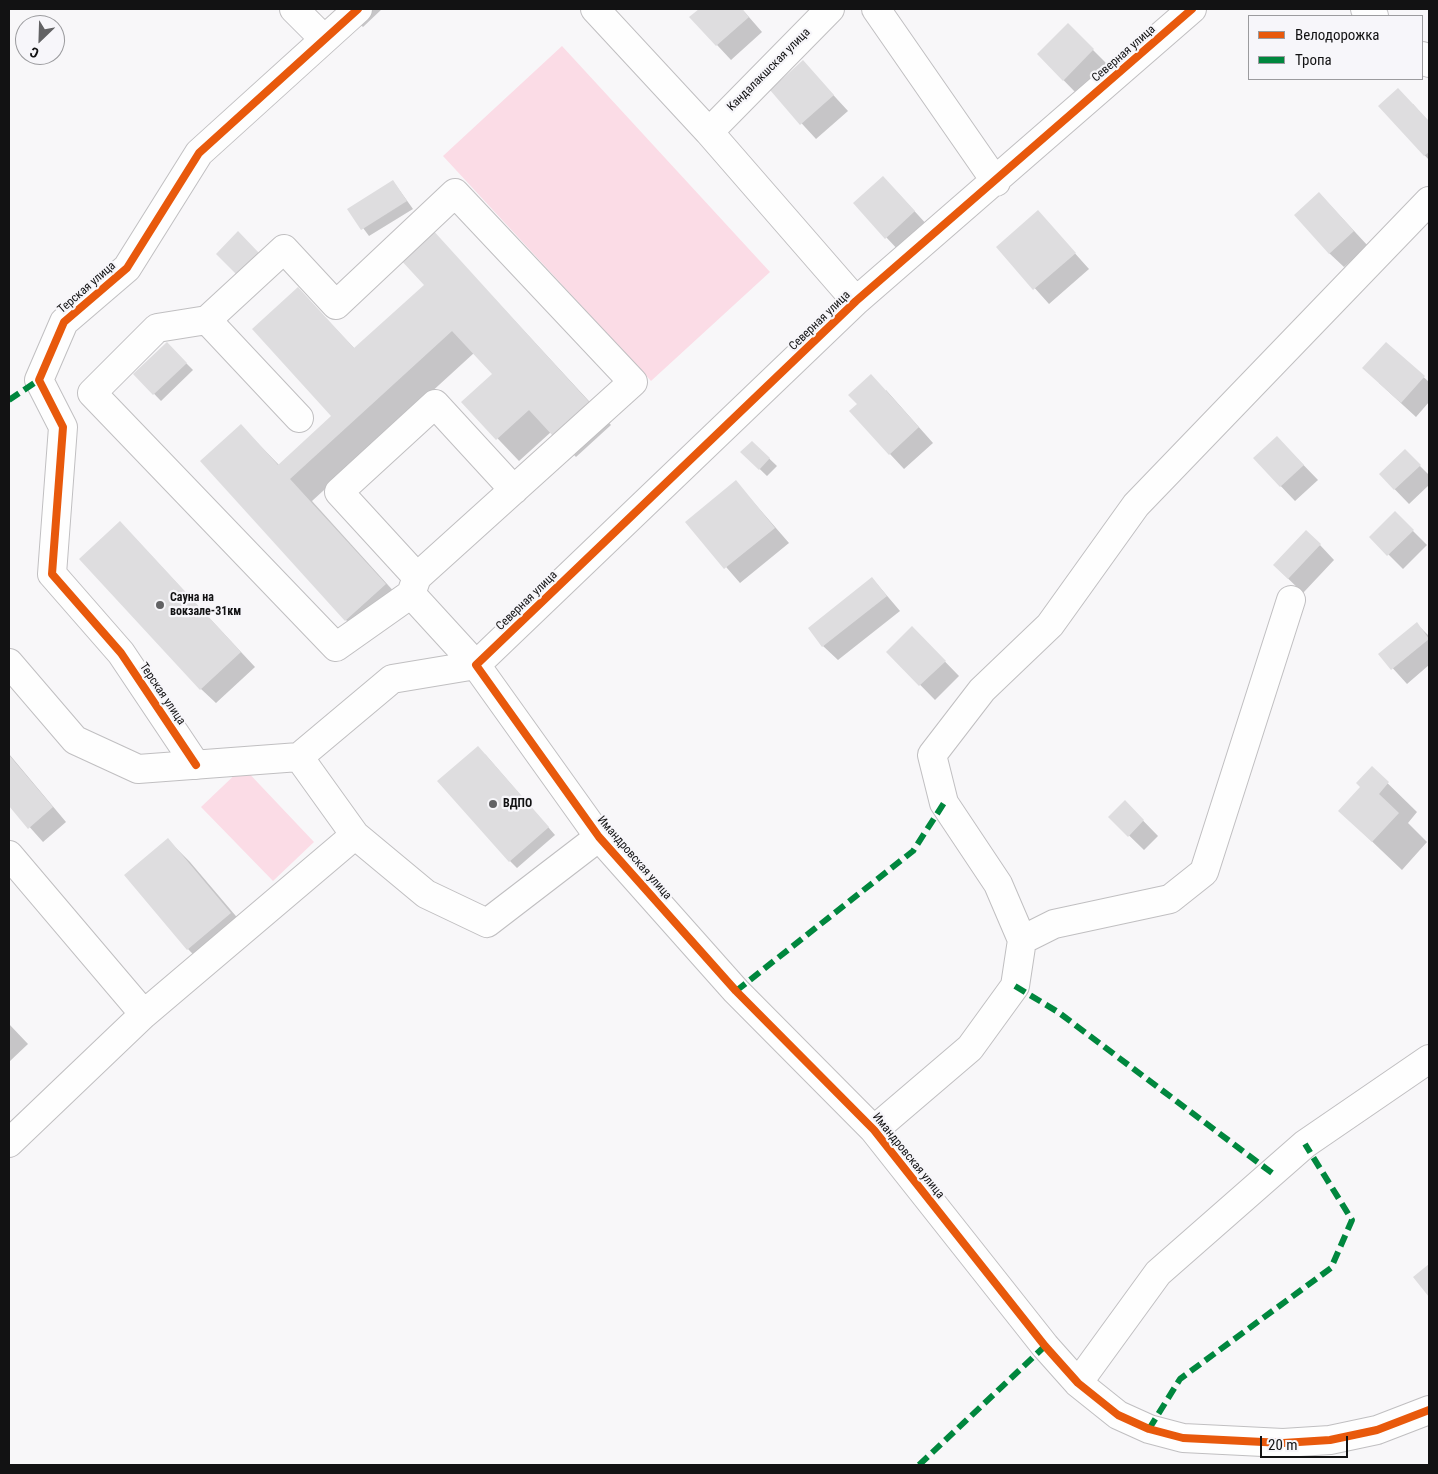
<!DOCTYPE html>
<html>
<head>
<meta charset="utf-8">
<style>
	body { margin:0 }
	#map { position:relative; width:1438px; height:1474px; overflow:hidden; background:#f8f7f9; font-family:"Roboto Condensed",sans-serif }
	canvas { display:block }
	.frame { position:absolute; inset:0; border:10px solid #121213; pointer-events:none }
	.legend { position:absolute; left:1248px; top:15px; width:175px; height:65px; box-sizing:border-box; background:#f7f6fa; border:1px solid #9b9b9e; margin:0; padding:6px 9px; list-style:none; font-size:15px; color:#121213 }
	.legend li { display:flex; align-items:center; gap:10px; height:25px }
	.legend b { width:25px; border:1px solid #9b9b9e }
	.north { position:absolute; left:15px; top:15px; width:50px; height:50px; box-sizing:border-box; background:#f7f6fa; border:1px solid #9b9b9e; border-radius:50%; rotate:204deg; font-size:14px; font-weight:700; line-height:20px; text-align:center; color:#121213 }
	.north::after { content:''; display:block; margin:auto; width:18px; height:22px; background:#626264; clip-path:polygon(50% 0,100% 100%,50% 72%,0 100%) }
	.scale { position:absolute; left:1260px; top:1436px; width:88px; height:22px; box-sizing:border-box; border:2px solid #121213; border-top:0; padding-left:6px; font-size:15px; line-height:18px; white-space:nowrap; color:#121213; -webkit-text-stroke:4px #f7f6fa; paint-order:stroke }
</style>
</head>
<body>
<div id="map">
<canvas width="1438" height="1474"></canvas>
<div class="frame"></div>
<ul class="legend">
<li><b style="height:6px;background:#e8590c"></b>Велодорожка</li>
<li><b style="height:6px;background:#00873e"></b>Тропа</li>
</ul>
<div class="north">С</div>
<div class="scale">20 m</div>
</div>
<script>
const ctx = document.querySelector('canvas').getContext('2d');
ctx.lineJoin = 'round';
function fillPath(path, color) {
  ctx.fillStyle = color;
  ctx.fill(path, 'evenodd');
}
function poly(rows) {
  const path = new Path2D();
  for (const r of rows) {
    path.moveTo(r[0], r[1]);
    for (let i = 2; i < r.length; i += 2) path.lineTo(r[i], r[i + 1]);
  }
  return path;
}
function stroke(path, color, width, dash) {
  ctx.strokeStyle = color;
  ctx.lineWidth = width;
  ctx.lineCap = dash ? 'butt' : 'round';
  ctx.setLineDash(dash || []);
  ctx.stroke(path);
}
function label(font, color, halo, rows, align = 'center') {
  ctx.font = font + ' "Roboto Condensed",sans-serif';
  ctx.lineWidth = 4.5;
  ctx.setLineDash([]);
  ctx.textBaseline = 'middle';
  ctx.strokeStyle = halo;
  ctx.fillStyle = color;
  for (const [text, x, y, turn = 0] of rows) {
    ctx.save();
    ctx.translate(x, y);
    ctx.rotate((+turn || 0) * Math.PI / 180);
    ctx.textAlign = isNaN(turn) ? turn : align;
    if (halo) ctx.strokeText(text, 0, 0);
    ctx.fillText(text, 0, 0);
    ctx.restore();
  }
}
fillPath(poly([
	[562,46,770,272,651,381,443,156],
	[243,767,314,842,273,881,201,807]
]), '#fbdce6');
fillPath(poly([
	[344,9,382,9,363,27],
	[700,9,742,9,762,32,731,60,691,17],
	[1068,25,1108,65,1078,95,1038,54],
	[803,62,848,111,816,139,771,90],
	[1413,104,1429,122,1429,160,1380,107],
	[393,181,413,209,369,236,349,209],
	[897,192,929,227,901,253,854,203],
	[1319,193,1368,246,1344,267,1329,253],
	[1038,212,1089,269,1049,304,998,247],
	[431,230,611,425,576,457,551,432,519,461,463,402,494,374,474,353,312,501,407,606,368,642,346,620,241,426,279,465,333,416,298,289,355,349,426,285],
	[1386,343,1429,382,1429,402,1416,417,1379,383],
	[167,344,193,370,161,401,135,374],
	[886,390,933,443,904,469,890,454],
	[752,442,777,466,767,476,742,452],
	[1405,451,1429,475,1429,485,1409,504,1380,474],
	[1291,452,1318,480,1295,501,1254,458],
	[736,482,789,543,740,583,687,522],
	[1395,513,1427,545,1403,569,1371,537],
	[120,522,255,667,216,703,201,689],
	[1320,545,1334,560,1303,593,1274,565],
	[872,578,900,611,838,660,823,646],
	[1417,624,1429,636,1429,665,1407,684,1380,654],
	[927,643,959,676,935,700,888,652],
	[9,754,66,822,43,842,9,804],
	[485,754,555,835,517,868,510,861],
	[1372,768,1417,812,1408,823,1427,842,1402,870,1340,811,1362,787],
	[1125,802,1158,836,1144,850,1110,817],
	[168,840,190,862,252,935,209,971,188,949],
	[9,1024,28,1044,9,1062]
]), '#0003');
fillPath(poly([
	[699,9,742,9,749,17,716,46,689,17],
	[1068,23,1094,49,1063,81,1037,54],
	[803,60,834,95,800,125,770,90],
	[1398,88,1429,121,1429,152,1424,156,1378,106],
	[883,176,915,211,885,239,853,203],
	[393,180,407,201,361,230,347,209],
	[1319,192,1354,231,1329,254,1294,215],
	[1038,210,1076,253,1033,290,996,247],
	[431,228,590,403,553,436,529,410,496,440,461,402,492,374,452,331,290,479,386,584,345,621,200,461,241,424,278,465,331,416,252,329,298,287,354,348,424,285,399,258],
	[238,231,259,253,237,275,216,254],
	[167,342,187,363,153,395,133,374],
	[1386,342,1425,376,1401,403,1362,368],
	[871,374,919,427,889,455,849,411,857,404,848,395],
	[1277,436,1304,465,1280,487,1253,458],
	[752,441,770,458,759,470,740,452],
	[1405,449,1421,465,1394,490,1379,474],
	[736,480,775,528,724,569,685,522],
	[1395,511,1414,530,1387,556,1369,537],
	[120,521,241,652,200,690,79,559],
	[1306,530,1321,544,1288,579,1273,565],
	[872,577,887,596,822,647,808,628],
	[1417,622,1429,639,1391,670,1378,654],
	[912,626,946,661,919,686,886,652],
	[478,746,549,827,509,862,437,781],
	[9,755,53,807,28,829,9,806],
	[1372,766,1389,782,1379,794,1399,813,1372,842,1338,811,1360,787,1356,783],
	[1125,800,1144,820,1128,837,1108,817],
	[168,838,231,913,187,950,124,875],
	[1429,1264,1429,1297,1413,1277]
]), '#dedddf');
const minor = poly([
	[294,9,324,39],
	[595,9,709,132,856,301],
	[876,9,996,182],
	[1365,9,1374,16],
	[1422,56,1429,63],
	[709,132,830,9],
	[207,320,157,328,92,393,336,647,411,594],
	[299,418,207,320,284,249,336,305,455,193,633,382,417,577,411,594,476,665,599,837,736,991,874,1130,1045,1346,1078,1383,1118,1415,1149,1429,1183,1438,1283,1443,1330,1440,1377,1430,1429,1410],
	[417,577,339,492,435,404,514,490],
	[9,663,75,740,138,769,299,757],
	[476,665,856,301,1192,9],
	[476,665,392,679,299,757,355,835,426,894,487,923,599,837],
	[196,765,121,653,52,574,63,427,39,380,64,322,127,268,199,153,358,9],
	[9,855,144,1014],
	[1022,940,1054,924,1170,899,1204,872,1291,600],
	[874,1130,970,1048,1015,986,1022,940,998,884,944,803,932,755,982,690,1050,625,1136,505,1429,201],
	[9,1143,144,1014,355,835],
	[1078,1383,1158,1273,1305,1144,1429,1059]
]);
stroke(minor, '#c0bfc1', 30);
stroke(minor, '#fefefe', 28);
stroke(poly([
	[9,400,39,380],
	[1015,986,1058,1012,1272,1173],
	[736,991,913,851,944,803],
	[1149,1429,1180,1379,1331,1268,1352,1220,1305,1144],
	[919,1465,1045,1346]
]), '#00873e', 6, [12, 6]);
stroke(poly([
	[1192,9,856,301,476,665,599,837,736,991,874,1130,1045,1346,1078,1383,1118,1415,1149,1429,1183,1438,1283,1443,1330,1440,1377,1430,1429,1410],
	[196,765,121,653,52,574,63,427,39,380,64,322,127,268,199,153,358,9]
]), '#e8590c', 8);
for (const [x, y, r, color] of [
	[160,605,5,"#626264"],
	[493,804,5,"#626264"]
]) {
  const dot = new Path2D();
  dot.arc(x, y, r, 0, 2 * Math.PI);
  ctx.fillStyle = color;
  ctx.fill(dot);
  stroke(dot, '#f7f6fa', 2);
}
label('12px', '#121213', '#f7f6fa', [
	["Северная улица",1124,54,-41],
	["Кандалакшская улица",769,70,-45],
	["Терская улица",87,288,-41],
	["Северная улица",820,321,-44],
	["Северная улица",527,601,-44],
	["Терская улица",162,694,56],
	["Имандровская улица",634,858,49],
	["Имандровская улица",908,1156,51]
]);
label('bold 12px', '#121213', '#f7f6fa', [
	["Сауна на",170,598],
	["вокзале-31км",170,612],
	["ВДПО",503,804]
], 'left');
</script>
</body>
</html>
